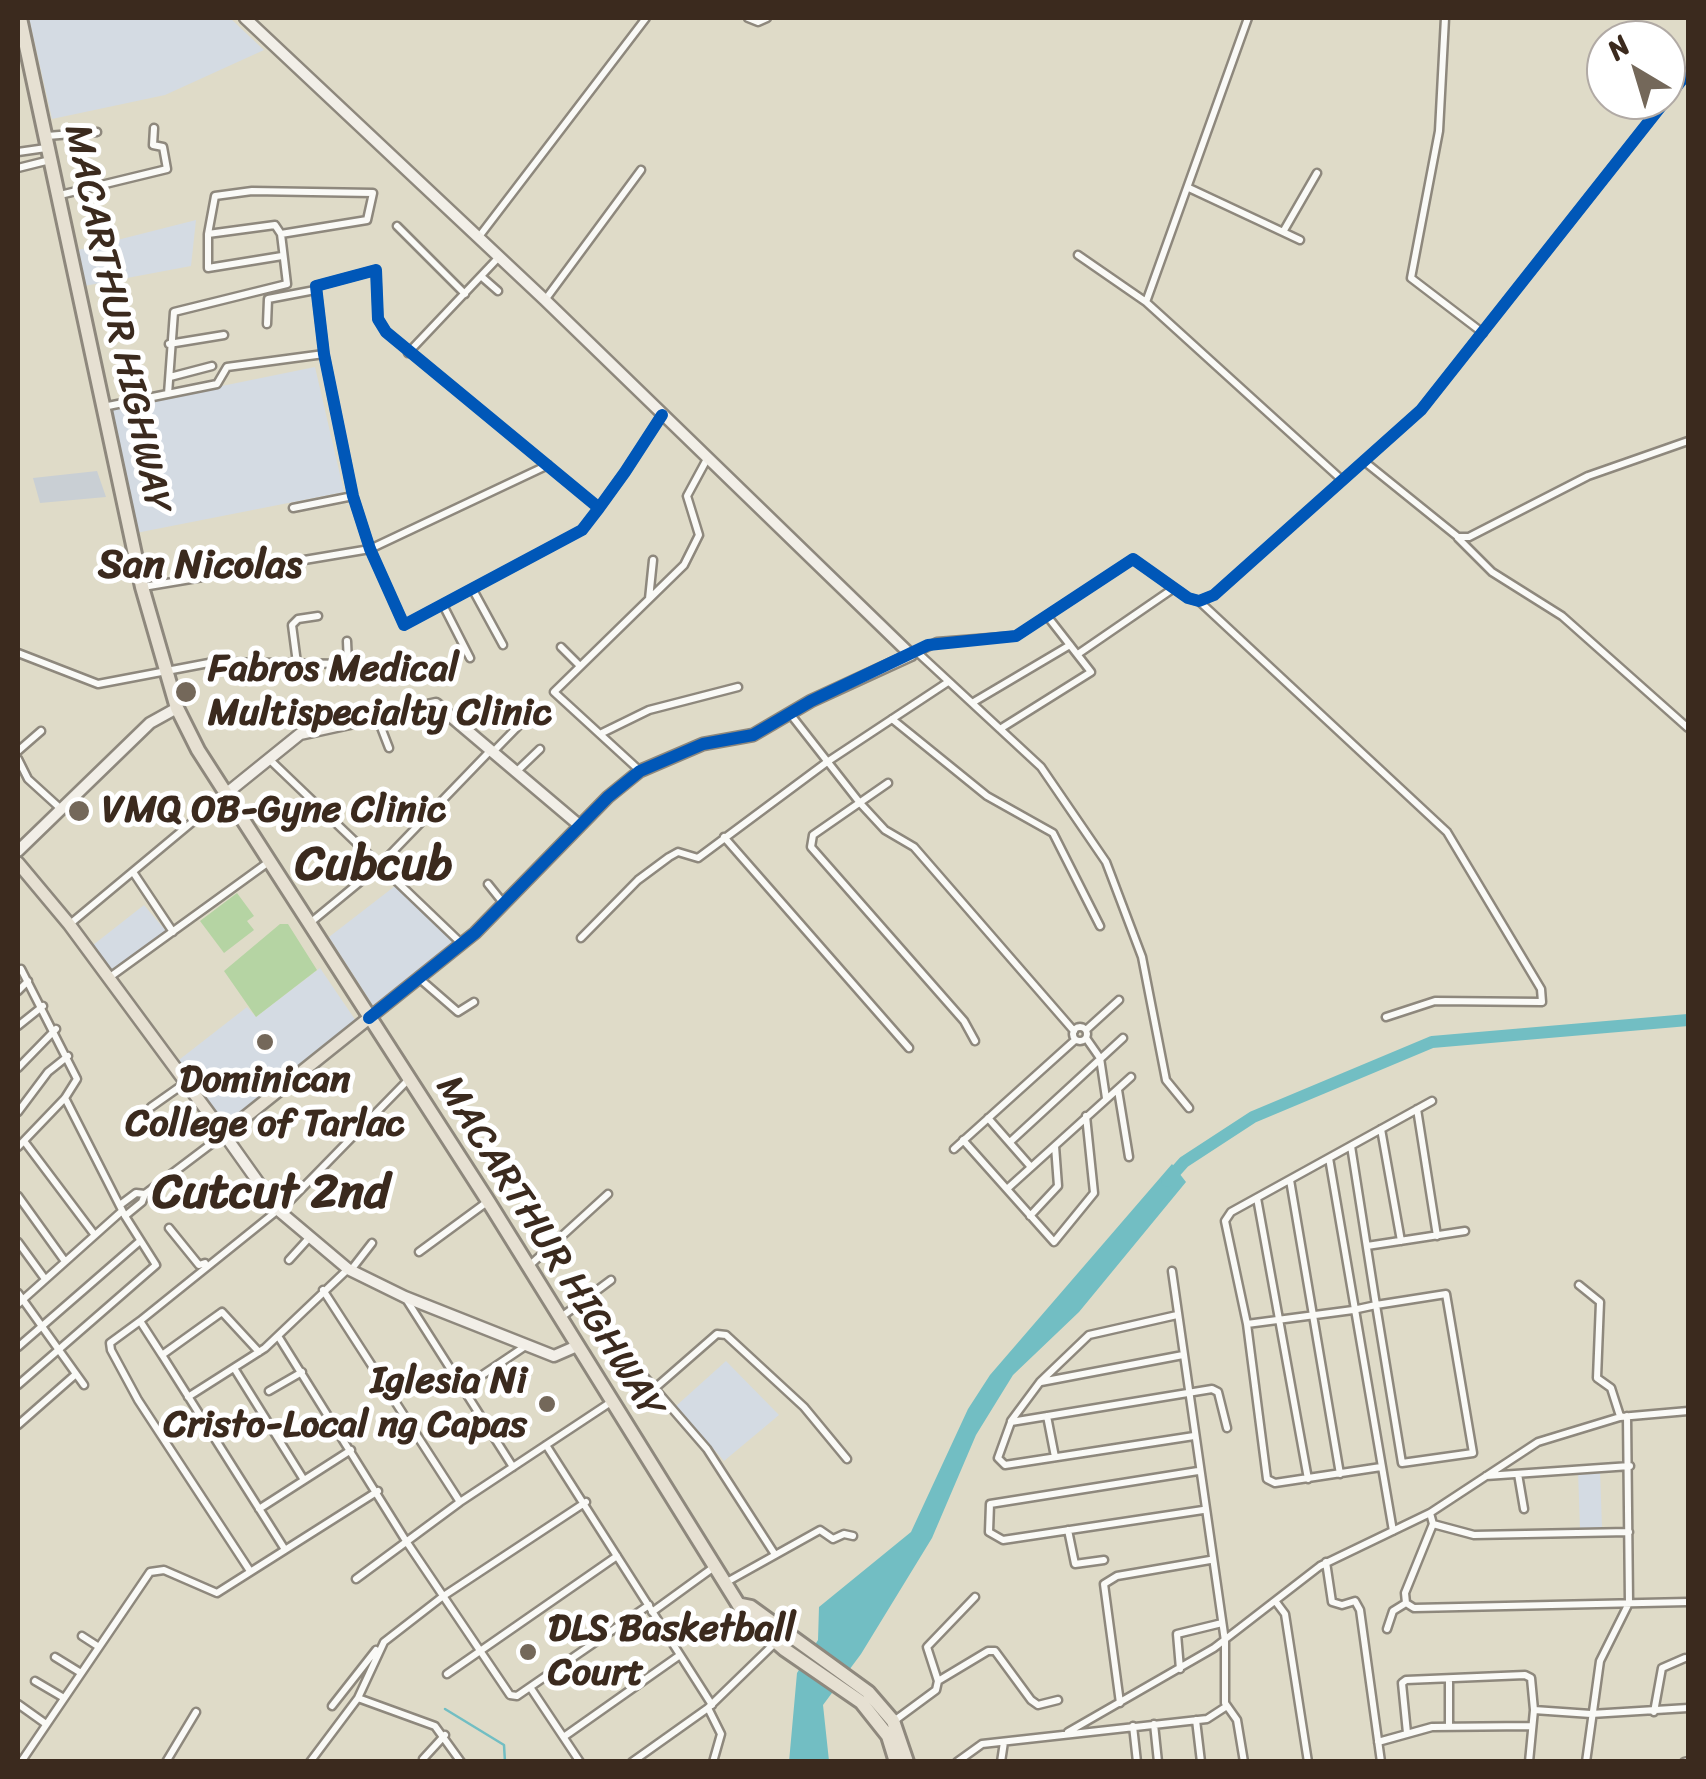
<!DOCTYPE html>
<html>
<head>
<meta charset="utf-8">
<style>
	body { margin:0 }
	#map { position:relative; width:1706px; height:1779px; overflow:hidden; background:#dfdbc8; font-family:Sriracha,sans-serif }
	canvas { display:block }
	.frame { position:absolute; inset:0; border:20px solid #3b2a1e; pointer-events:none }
	.north { position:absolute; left:1586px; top:20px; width:100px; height:100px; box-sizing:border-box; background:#fff; border:2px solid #b1aaa5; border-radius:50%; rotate:322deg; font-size:28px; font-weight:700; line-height:40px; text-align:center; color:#3b2a1e }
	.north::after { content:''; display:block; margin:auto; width:35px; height:45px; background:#74685a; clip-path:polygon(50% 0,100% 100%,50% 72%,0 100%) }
</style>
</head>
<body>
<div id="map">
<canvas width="1706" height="1779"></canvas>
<div class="frame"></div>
<div class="north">N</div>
</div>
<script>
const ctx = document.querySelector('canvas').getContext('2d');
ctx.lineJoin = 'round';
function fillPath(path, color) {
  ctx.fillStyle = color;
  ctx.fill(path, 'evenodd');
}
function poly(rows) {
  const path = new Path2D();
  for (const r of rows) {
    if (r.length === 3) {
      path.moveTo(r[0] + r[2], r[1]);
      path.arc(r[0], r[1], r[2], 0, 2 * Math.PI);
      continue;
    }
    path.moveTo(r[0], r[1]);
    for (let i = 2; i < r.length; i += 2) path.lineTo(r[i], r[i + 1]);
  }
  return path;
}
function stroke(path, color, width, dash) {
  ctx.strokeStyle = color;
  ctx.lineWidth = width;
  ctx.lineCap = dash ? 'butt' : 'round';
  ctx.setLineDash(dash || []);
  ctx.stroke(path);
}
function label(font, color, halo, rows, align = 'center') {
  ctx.font = font + ' Sriracha,sans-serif';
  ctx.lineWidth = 10;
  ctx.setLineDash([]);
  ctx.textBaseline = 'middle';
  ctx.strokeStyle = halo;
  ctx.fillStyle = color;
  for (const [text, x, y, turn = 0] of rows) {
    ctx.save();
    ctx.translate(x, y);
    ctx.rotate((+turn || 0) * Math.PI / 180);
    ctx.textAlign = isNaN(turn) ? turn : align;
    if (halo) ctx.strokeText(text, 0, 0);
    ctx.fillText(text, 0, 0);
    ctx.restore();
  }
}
fillPath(poly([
	[29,18,230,18,264,50,165,95,52,119],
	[196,220,191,266,79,287,74,251],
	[315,367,344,492,136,533,109,409],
	[395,886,457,942,374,1007,329,937],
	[144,905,166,931,108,975,88,949],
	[320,968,356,1021,223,1125,175,1063,247,1007,256,1017],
	[726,1361,779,1415,724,1461,676,1406],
	[1578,1470,1600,1470,1602,1528,1580,1530]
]), '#d4dbe3');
fillPath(poly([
	[97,471,106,497,40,503,33,478]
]), '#c9cfd4');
fillPath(poly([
	[237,893,254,916,247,921,254,930,224,953,200,921],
	[280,924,288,924,317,970,256,1017,224,971]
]), '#b5d4a3');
fillPath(poly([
	[1172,1164,1186,1182,1079,1312,1013,1375,976,1435,932,1538,861,1654,823,1705,829,1761,789,1762,797,1673,818,1640,819,1607,911,1532,968,1409,990,1375]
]), '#72bec3');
stroke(poly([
	[445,1709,504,1745,505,1762]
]), '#72bec3', 2.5);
stroke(poly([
	[1167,1181,1184,1162,1253,1117,1432,1042,1688,1020]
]), '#72bec3', 12);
const street = poly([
	[748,18,758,22,767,18],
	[1248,18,1146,302,1342,480],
	[1445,18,1439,131,1411,278,1483,333],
	[47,136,97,132],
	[18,152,46,148],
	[18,168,50,160],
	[1189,188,1283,232,1317,173],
	[60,195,167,169,163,147,153,145,154,128],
	[397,226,465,294],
	[1283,232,1300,240],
	[208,234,215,196,252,191,373,193,367,220,281,234],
	[478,238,646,18],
	[1078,255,1146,302],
	[482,277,498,291],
	[545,300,641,170],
	[267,324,268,299,315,290],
	[169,344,224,335],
	[408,353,498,258],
	[170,377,212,366],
	[168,394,174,312,287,284,281,234,275,225,208,234,208,268,282,256],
	[103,407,217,384,227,367,324,354],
	[1365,462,1458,537,1469,537,1588,476,1688,441],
	[293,508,353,496],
	[599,508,386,332,378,319,376,270,316,286,324,354,353,496,370,549,404,625,582,530,599,508,625,472,662,415],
	[1458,538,1492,572,1562,616,1688,728],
	[143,587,370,549,548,465],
	[473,590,503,645],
	[649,599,653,560],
	[1199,601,1447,832,1541,989,1542,1002,1435,1001,1386,1017],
	[443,605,470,658],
	[561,647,579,665],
	[917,652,1041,767,1106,862,1142,957,1166,1080,1189,1108],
	[18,653,98,684,214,662,348,664,347,641],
	[1078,654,1174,588],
	[911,655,937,642,1016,636,1133,559,1188,598,1199,601,1214,595,1421,410,1688,72],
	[297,663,292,625,298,619,318,616],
	[348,664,363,667],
	[972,703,1070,645],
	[791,715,860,803,885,830,914,847,1074,1031],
	[377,717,389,748],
	[892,719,987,796,1053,833,1100,926],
	[1000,729,1091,672,1048,617],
	[600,734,649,710,738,687],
	[18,751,41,731],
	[492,753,530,714],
	[18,759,28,779,61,809],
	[269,759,462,944],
	[639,770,554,692,684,565,699,535,687,496,707,459],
	[516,772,540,749],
	[888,783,813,835,811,847,964,1021,975,1041],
	[724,837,909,1048],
	[133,872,173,932],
	[488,884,504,904],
	[310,923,378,867,489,752],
	[70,924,226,794],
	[581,938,638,880,669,857,678,852,698,858,827,762,948,682],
	[110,977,270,861],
	[420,979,458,1012,474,1002],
	[18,991,28,981],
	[18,1026,43,1006],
	[1080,1034,7],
	[1086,1030,1119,1000],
	[1086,1038,1100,1058,1106,1098],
	[18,1068,56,1029],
	[1118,1090,1129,1157],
	[151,1107,185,1083],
	[1417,1109,1437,1236],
	[18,1112,48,1072,68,1056],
	[988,1118,1031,1167],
	[1381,1129,1401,1241],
	[160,1131,198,1101],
	[963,1140,1054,1242,1094,1193,1086,1116],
	[24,1141,94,1234],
	[1010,1142,1123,1038],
	[18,1147,65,1098,77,1079,21,969],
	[954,1149,1075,1040],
	[1329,1158,1393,1531],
	[1290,1180,1340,1474],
	[1007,1189,1131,1077],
	[18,1196,64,1260],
	[1257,1198,1308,1479],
	[120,1205,136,1193,145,1194],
	[280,1211,408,1080],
	[125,1216,142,1202,145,1194,223,1135],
	[1030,1216,1058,1186,1055,1146],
	[169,1228,199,1265,205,1263],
	[18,1242,45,1279],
	[1367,1246,1465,1231],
	[419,1252,487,1202],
	[289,1260,309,1238],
	[529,1266,608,1194],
	[351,1270,372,1243],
	[1172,1271,1225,1641,1225,1703,1237,1720,1244,1762],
	[1579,1285,1600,1302,1597,1378,1611,1388,1620,1416],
	[323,1290,460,1502],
	[18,1293,84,1385],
	[406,1299,513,1467],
	[18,1304,122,1211],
	[560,1318,611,1280],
	[140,1321,110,1343,111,1350,138,1400,250,1571],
	[1247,1324,1353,1310,1376,1305,1446,1294,1473,1453,1402,1463,1376,1305,1351,1146],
	[278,1336,406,1541,510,1695,517,1696,649,1605],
	[18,1347,140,1241],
	[259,1352,222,1312,162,1355,140,1321,278,1210],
	[162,1355,284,1548],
	[630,1360,707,1449,774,1553],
	[234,1368,304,1480],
	[1041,1382,1183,1355],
	[18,1385,156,1265,125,1216,65,1098],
	[463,1388,527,1345],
	[654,1389,717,1334,726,1335,804,1407,847,1459],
	[269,1391,302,1372],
	[188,1397,265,1348,348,1269],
	[1047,1416,1055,1457],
	[1011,1421,1040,1382,1089,1335,1177,1315],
	[18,1425,76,1374],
	[1194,1436,1005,1465,998,1458,1011,1422,1212,1389,1218,1392,1227,1428],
	[546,1445,712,1705],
	[1381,1467,1275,1483,1267,1479,1247,1324,1225,1221,1231,1212,1432,1101],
	[1198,1471,990,1504,989,1532,1003,1540,1203,1510],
	[1518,1474,1524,1509],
	[1486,1476,1630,1466],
	[259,1509,351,1450],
	[1430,1513,1433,1524,1405,1593,1406,1603,1414,1608,1688,1602],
	[1433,1524,1474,1535,1629,1532],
	[1068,1530,1075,1564,1104,1560],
	[1326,1562,1332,1602,1342,1605,1355,1601,1360,1610,1381,1762],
	[356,1579,460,1502,611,1402],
	[725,1583,820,1530,833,1539,844,1534,853,1536],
	[1276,1602,1285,1614,1308,1762],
	[652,1612,714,1567],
	[1387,1629,1393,1611,1406,1603],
	[82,1636,99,1647],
	[55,1657,81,1673],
	[1180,1669,1177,1634,1222,1623],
	[447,1674,617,1556],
	[1449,1680,1449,1727],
	[35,1681,64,1698],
	[938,1681,988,1651,995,1651,1031,1700,1038,1705,1058,1700],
	[530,1687,580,1762],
	[358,1698,435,1726,461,1762],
	[1120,1703,1104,1584,1117,1576,1210,1560],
	[18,1704,46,1724],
	[332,1706,376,1650],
	[708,1708,721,1734,713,1762],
	[1654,1712,1662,1668,1685,1658],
	[1196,1720,1201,1762],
	[894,1721,936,1690,938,1681,927,1647,975,1597],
	[1154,1724,1158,1762],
	[1133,1726,1137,1762],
	[1068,1732,1214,1648,1320,1566,1430,1513,1538,1442,1620,1417,1688,1411],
	[1407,1733,1402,1683,1406,1680,1525,1675,1531,1678,1534,1710],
	[565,1736,680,1655],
	[1378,1742,1432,1727,1531,1726],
	[423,1759,445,1735],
	[21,1762,150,1572,164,1570,217,1593,378,1491],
	[166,1762,196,1712],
	[310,1762,358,1698,384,1642,442,1597,586,1502],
	[632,1762,708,1708,776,1642],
	[957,1762,982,1744,1207,1719,1227,1706],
	[1001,1762,1004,1742],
	[1529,1762,1534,1710,1591,1714,1688,1708],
	[1586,1762,1600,1661,1629,1603,1627,1416],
	[1684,1762,1688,1761]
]);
const secondary = poly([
	[245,18,545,300,911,655,811,701,753,735,703,744,640,771,608,797,475,933,369,1018],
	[227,793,300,734,436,704,579,825],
	[18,851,150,723,177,708],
	[224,1134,278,1210,348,1269,405,1297,554,1356,577,1346]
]);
const primary = poly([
	[18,863,69,924,224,1134,369,1018]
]);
const highway = poly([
	[20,18,142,587,177,708,198,750,488,1201,745,1615,784,1649,861,1702,888,1736,896,1762],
	[741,1605,751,1607,868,1692,893,1721,907,1762]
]);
stroke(street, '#8e887d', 11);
stroke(secondary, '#8e887d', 15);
stroke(primary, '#8e887d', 16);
stroke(highway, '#8e887d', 18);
stroke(street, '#fafaf7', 6);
stroke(secondary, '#f2efe8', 10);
stroke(primary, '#e6e0d2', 11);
stroke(highway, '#e6e0d2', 12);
stroke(poly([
	[599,508,386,332,378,319,376,270,316,286,324,354,353,496,370,549,404,625,582,530,599,508,625,472,662,415],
	[369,1018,475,933,608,797,640,771,703,744,753,735,811,701,928,645,1016,636,1133,559,1188,598,1199,601,1214,595,1421,410,1688,72]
]), '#0057b8', 12);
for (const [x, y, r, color] of [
	[186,692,12,"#74685a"],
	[79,811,12,"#74685a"],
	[265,1042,10,"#74685a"],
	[547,1404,10,"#74685a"],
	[528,1652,10,"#74685a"]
]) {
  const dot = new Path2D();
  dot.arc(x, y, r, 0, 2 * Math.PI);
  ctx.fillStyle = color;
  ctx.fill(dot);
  stroke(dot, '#fff', 4);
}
label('38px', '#3b2a1e', '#fff', [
	["MACARTHUR HIGHWAY",116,319,78],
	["MACARTHUR HIGHWAY",549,1248,58]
]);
label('bold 38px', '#3b2a1e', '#fff', [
	["Fabros Medical",208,670],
	["Multispecialty Clinic",208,714],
	["VMQ OB-Gyne Clinic",102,811],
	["Dominican",265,1081,"center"],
	["College of Tarlac",265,1125,"center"],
	["Iglesia Ni",527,1382,"right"],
	["Cristo-Local ng Capas",527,1426,"right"],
	["DLS Basketball",548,1630],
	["Court",548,1674]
], 'left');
label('bold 40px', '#3b2a1e', '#fff', [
	["San Nicolas",200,567]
]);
label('bold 48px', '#3b2a1e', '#fff', [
	["Cubcub",374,867],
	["Cutcut 2nd",271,1195]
]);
</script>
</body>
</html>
